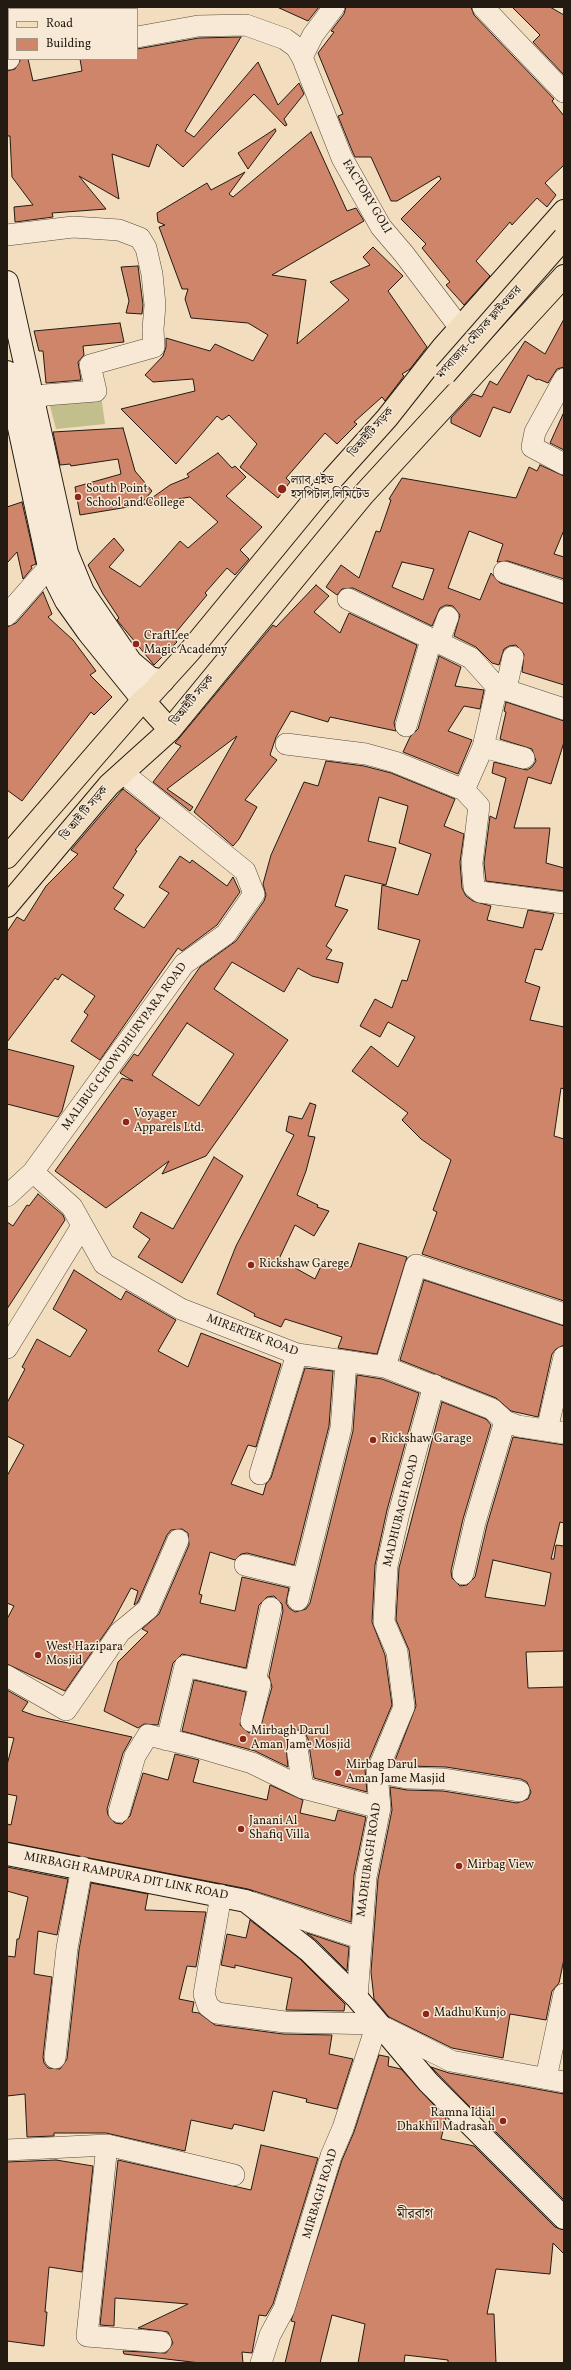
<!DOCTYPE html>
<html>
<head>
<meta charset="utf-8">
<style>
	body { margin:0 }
	#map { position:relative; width:571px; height:2370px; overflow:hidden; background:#f2ddbe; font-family:Vollkorn,serif }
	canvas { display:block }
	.frame { position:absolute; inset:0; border:8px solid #231b12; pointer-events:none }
	.legend { position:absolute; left:8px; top:8px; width:130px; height:52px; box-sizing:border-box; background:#f7e9d5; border:1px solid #a29787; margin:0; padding:5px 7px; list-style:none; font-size:12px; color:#231b12 }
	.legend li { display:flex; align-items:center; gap:8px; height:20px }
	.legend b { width:20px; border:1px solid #a29787 }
</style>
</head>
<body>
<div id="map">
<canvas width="571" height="2370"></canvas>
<div class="frame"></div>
<ul class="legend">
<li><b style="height:5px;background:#f2ddbe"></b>Road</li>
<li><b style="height:11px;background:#ce856a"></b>Building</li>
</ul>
</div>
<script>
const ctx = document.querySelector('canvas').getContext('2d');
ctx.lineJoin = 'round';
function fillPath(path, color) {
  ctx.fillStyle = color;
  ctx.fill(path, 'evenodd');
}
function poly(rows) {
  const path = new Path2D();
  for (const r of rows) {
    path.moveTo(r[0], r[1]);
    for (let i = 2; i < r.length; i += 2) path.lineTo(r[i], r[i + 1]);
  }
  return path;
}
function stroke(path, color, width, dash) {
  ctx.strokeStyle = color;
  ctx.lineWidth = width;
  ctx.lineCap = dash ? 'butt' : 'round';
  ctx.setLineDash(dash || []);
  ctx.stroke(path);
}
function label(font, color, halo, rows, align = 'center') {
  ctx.font = font + ' Vollkorn,"Noto Serif Bengali",serif';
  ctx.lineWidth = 3;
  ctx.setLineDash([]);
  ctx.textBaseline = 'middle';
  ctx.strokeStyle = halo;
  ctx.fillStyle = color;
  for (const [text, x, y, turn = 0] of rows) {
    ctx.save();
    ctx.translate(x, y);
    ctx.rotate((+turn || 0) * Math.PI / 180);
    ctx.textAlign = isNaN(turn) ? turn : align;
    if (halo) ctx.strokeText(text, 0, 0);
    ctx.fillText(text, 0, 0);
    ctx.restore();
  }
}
fillPath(poly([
	[101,395,105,424,56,429,48,398]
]), '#c2bf8c');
const building = poly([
	[277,7,319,7,308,21,277,7],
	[346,7,471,7,474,15,554,99,552,101,564,116,564,165,545,183,556,195,547,207,537,198,512,225,510,222,476,261,490,276,464,305,446,285,450,282,422,248,426,244,401,219,441,179,439,176,397,201,391,201,371,157,355,157,353,153,338,116,343,114,318,53,334,32,331,31,344,14,346,7],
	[512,7,550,7,564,15,564,75,533,42,540,35,512,7],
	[241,37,185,131,194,137,258,62,278,105,299,83,304,94,284,119,287,125,285,126,254,94,183,167,157,144,149,167,112,154,119,199,79,176,106,209,52,213,53,217,15,222,14,207,33,205,12,177,10,136,7,136,7,71,15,69,21,59,28,59,33,81,82,71,80,59,137,59,137,49,199,38,241,37],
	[275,129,276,131,248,169,238,153,275,129],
	[311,132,347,211,356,208,364,221,272,275,306,280,297,344,349,300,330,282,370,265,363,257,373,247,403,276,388,291,427,347,410,369,402,374,404,376,385,401,382,397,354,422,357,424,337,444,325,433,286,478,290,482,278,498,240,467,257,444,229,415,222,420,217,416,176,464,121,409,195,391,193,379,153,382,145,375,163,356,166,347,166,338,210,351,215,344,253,361,268,335,248,323,191,318,185,299,188,289,182,289,159,227,165,225,158,222,157,213,207,183,211,190,245,172,229,194,233,197,311,132],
	[138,266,143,305,142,314,126,313,129,301,121,267,138,266],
	[564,319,564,367,557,369,548,383,538,379,537,380,528,375,510,413,493,407,480,437,451,423,451,418,473,394,482,397,490,381,497,385,525,341,545,354,564,319],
	[120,323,124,342,83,346,84,355,78,362,81,380,46,383,43,351,39,351,34,331,120,323],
	[564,412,564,450,550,443,564,412],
	[123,428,135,471,152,491,140,505,80,515,75,487,121,474,118,459,71,466,70,464,60,465,53,432,123,428],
	[218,453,232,468,235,466,246,477,226,496,262,527,240,550,249,559,235,575,227,568,205,593,207,595,173,636,177,642,154,665,117,620,119,618,103,594,88,565,114,538,124,550,109,567,140,587,180,541,188,548,218,522,190,497,142,505,170,485,189,477,187,474,218,453],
	[540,465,564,476,564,530,554,554,564,557,564,579,508,561,497,562,503,544,469,531,448,588,480,600,491,573,500,583,564,604,564,685,522,672,524,654,516,645,509,646,504,649,499,665,492,663,476,647,454,636,460,615,453,606,446,605,440,608,432,626,353,588,342,589,337,595,326,587,341,565,359,578,376,531,380,532,391,500,389,499,402,478,516,498,529,467,537,471,540,465],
	[402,562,434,569,423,600,392,587,402,562],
	[22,502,36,564,31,566,32,568,23,579,17,552,7,563,7,507,22,502],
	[316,585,329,596,314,612,340,633,349,613,417,645,394,723,396,731,330,717,328,722,291,711,276,737,270,755,277,760,245,800,257,807,239,839,233,846,194,812,237,736,167,789,193,807,190,811,153,782,181,746,175,743,273,625,276,627,316,585],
	[43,592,52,614,48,617,73,640,96,671,90,675,112,697,94,715,91,712,22,801,7,790,7,627,16,623,43,592],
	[439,656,461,667,455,686,484,690,480,709,464,706,448,731,472,740,458,774,403,752,410,737,418,729,439,656],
	[506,702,564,721,564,742,551,784,528,777,514,828,550,828,546,863,564,868,564,891,486,881,484,863,490,816,496,819,506,778,492,773,494,762,527,770,532,767,536,761,532,749,500,739,506,712,504,711,506,702],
	[326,761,364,766,391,773,455,799,444,826,464,834,460,862,462,888,466,896,473,901,491,906,487,920,523,928,528,910,554,914,542,950,535,949,525,982,540,987,530,1020,564,1027,564,1089,561,1088,554,1136,564,1139,564,1301,422,1254,437,1212,433,1210,451,1160,421,1139,402,1120,408,1113,352,1071,371,1046,398,1067,415,1037,388,1022,380,1037,360,1026,375,999,392,1008,402,980,407,981,420,940,378,929,382,885,418,895,431,854,399,843,408,806,379,797,368,841,396,848,386,885,345,875,335,906,348,910,326,946,332,950,326,959,343,963,338,983,312,976,298,968,284,992,232,962,214,989,288,1040,206,1156,162,1174,169,1161,106,1208,55,1171,122,1078,133,1081,120,1073,134,1054,138,1056,200,967,236,941,264,901,266,895,263,884,271,855,304,782,318,786,326,761],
	[187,1023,234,1054,199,1106,152,1075,187,1023],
	[123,789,160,818,135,850,137,851,113,888,124,895,114,909,144,928,169,893,159,887,180,856,190,863,192,860,227,886,233,877,240,892,217,925,182,951,178,948,100,1060,71,1041,88,1015,84,1012,95,996,62,974,58,980,55,978,7,1042,7,932,17,917,24,921,46,886,78,854,71,850,123,789],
	[7,1049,74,1066,62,1111,58,1117,7,1104,7,1049],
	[310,1103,316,1105,308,1136,315,1137,306,1171,297,1195,318,1205,317,1207,329,1211,314,1236,295,1225,279,1259,315,1279,324,1260,351,1267,359,1243,407,1257,377,1354,338,1348,342,1337,285,1319,281,1327,254,1316,255,1314,217,1294,236,1246,294,1135,286,1131,289,1116,302,1119,310,1103],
	[214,1157,243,1176,182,1283,138,1257,150,1239,133,1227,141,1212,173,1229,214,1157],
	[38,1194,63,1215,65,1220,7,1309,7,1222,13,1226,27,1205,29,1206,38,1194],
	[74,1270,121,1300,126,1291,176,1320,158,1351,188,1367,201,1333,281,1364,256,1447,248,1445,231,1484,263,1495,266,1484,271,1478,305,1368,333,1371,329,1426,294,1565,247,1553,241,1554,235,1560,210,1552,199,1594,202,1595,200,1603,235,1611,242,1577,289,1588,286,1603,289,1608,295,1612,306,1609,310,1603,353,1431,357,1375,382,1379,419,1393,387,1510,375,1565,372,1622,385,1655,392,1705,365,1769,367,1792,314,1778,308,1739,305,1733,300,1730,289,1731,285,1737,288,1767,255,1751,182,1731,194,1680,246,1692,240,1725,249,1733,260,1729,272,1687,269,1676,283,1611,282,1604,274,1596,267,1597,259,1605,246,1668,182,1654,173,1663,158,1725,144,1724,138,1728,104,1711,118,1662,148,1632,142,1629,159,1614,189,1545,188,1533,182,1529,171,1530,167,1535,138,1602,134,1605,138,1591,131,1588,112,1623,65,1691,7,1664,7,1619,14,1606,7,1603,7,1476,24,1445,7,1436,7,1403,25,1369,22,1367,37,1339,70,1357,87,1330,53,1309,74,1270],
	[424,1280,564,1326,564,1345,556,1349,552,1354,538,1417,511,1411,496,1398,400,1360,424,1280],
	[442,1402,486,1419,491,1425,463,1519,451,1571,452,1578,460,1586,467,1585,475,1577,487,1525,513,1437,564,1445,564,1523,560,1522,551,1559,554,1559,556,1545,564,1546,564,1651,526,1652,528,1688,564,1687,564,1959,559,1983,552,1991,546,2020,510,2014,503,2058,452,2048,389,2017,374,1999,371,1972,378,1879,392,1810,390,1787,407,1790,443,1791,517,1803,528,1799,531,1792,527,1782,521,1779,446,1767,408,1766,394,1763,416,1706,409,1650,396,1620,399,1568,442,1402],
	[493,1560,551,1573,545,1606,485,1597,493,1560],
	[7,1690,28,1702,22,1711,36,1716,132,1737,123,1753,107,1809,108,1815,115,1823,122,1824,130,1816,143,1773,168,1780,175,1754,199,1760,193,1782,267,1800,270,1785,303,1800,300,1813,335,1821,338,1810,366,1817,354,1875,351,1922,248,1889,7,1842,7,1824,11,1825,17,1796,7,1794,7,1765,14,1738,7,1737,7,1690],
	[7,1867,68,1879,57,1935,38,1931,34,1974,52,1977,43,2057,44,2063,48,2068,60,2069,67,2059,79,1950,91,1883,148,1894,145,1910,206,1912,196,1967,187,1966,179,1999,194,2002,192,2012,199,2013,215,2025,283,2034,332,2035,329,2054,353,2059,337,2109,306,2102,307,2099,273,2091,264,2131,234,2124,232,2129,191,2120,185,2151,106,2133,54,2133,54,2136,27,2137,25,2094,7,2096,7,1956,15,1957,17,1939,19,1939,28,1897,7,1891,7,1867],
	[250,1920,300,1959,345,2004,344,2011,286,2010,292,1978,235,1965,235,1968,221,1965,227,1934,246,1938,250,1920],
	[307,1933,349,1947,347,1971,317,1941,307,1933],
	[379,2055,389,2057,388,2066,401,2069,446,2118,441,2139,474,2146,555,2227,564,2230,564,2254,553,2243,550,2274,496,2269,487,2314,494,2314,496,2363,448,2363,448,2360,405,2355,404,2363,358,2363,365,2324,332,2315,320,2363,285,2363,295,2322,291,2321,342,2160,354,2132,379,2055],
	[431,2067,449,2073,564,2094,564,2200,489,2125,492,2112,471,2108,431,2067],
	[261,2145,318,2158,273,2304,266,2316,259,2315,252,2353,242,2352,243,2363,200,2363,124,2354,123,2351,166,2353,173,2343,168,2332,138,2328,188,2304,115,2298,114,2326,100,2325,118,2160,251,2190,261,2145],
	[56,2160,93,2166,82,2272,49,2267,45,2312,47,2312,44,2346,7,2341,7,2162,56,2160]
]);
fillPath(building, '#ce856a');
stroke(building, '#231b12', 1);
const street = poly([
	[483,7,564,92],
	[137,37,198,26,246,25,285,39,296,47,302,57,342,158,381,227,404,254,460,328,472,338],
	[302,57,313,35,334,7],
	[7,59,9,59],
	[7,235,73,227,119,230,140,238,146,248,152,274,155,305,153,329,154,347,90,365,96,391,45,395,32,401],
	[564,379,535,432,532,447,564,464],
	[504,572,564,592],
	[348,599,471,658,497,687,564,709],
	[7,615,49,567],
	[438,644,448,617],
	[497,687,483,747,524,758],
	[506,689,513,657],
	[406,726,431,640],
	[286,744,366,754,395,762,464,790,479,806,472,863,474,887,480,892,564,903],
	[464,790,483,747],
	[33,1172,72,1207,104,1264,181,1309,297,1354,385,1367,492,1409,505,1421,518,1426,564,1433],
	[7,1196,33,1172,184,964,226,934,254,894,245,871,123,773],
	[7,1348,82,1226],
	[385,1367,416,1265,564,1314],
	[547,1430,564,1357],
	[260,1474,297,1354],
	[245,1565,303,1579],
	[463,1574,475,1522,505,1421],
	[298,1600,341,1428,346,1362],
	[7,1676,66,1710,120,1632,148,1609,178,1540],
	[251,1721,260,1684,255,1682,271,1608],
	[167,1740,185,1666,255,1682],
	[296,1741,303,1788],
	[377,1772,407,1778,444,1779,519,1791],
	[119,1812,135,1756,148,1735,194,1746,252,1763,303,1788,380,1808],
	[221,1895,204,1994,208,2006,217,2013,285,2022,377,2024,451,2061,564,2082],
	[250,1902,360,1938],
	[357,1998,366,1877,380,1808,377,1772,404,1707,397,1652,384,1622,387,1566,399,1513,434,1385],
	[55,2058,67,1948,82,1867],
	[546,2078,564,1994],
	[7,2150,107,2145],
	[161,2342,87,2336,107,2145,234,2175],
	[261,2363,270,2335,284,2309,331,2156,343,2128,377,2024]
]);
const secondary = poly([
	[7,282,67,553,83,592,131,662,150,678,163,681],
	[7,372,49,567,66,601,88,632,143,700],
	[7,1854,246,1901,308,1950,357,1998,428,2082,564,2218]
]);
const primary = poly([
	[143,700,170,730],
	[7,857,143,700,151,694,190,651,318,495,387,418,443,347,564,211],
	[7,906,109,785,170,730,363,495,564,276]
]);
stroke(street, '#574c3d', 22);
stroke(secondary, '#231b12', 24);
stroke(primary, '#231b12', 24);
stroke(street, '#f7e9d5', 21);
stroke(secondary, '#f7e9d5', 22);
stroke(primary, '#f2ddbe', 22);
const primaryBridge = poly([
	[445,374,564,238]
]);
stroke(primaryBridge, '#231b12', 24, []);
stroke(primaryBridge, '#f2ddbe', 22);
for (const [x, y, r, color] of [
	[282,489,5,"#8f2418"],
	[78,497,4,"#8f2418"],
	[136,644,4,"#8f2418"],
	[126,1122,4,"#8f2418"],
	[251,1265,4,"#8f2418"],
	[373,1440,4,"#8f2418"],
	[38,1655,4,"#8f2418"],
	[243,1739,4,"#8f2418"],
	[338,1773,4,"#8f2418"],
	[241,1829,4,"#8f2418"],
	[459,1866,4,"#8f2418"],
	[426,2014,4,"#8f2418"],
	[503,2121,4,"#8f2418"]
]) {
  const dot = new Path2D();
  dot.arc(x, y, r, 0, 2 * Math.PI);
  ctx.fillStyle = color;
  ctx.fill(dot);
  stroke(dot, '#f7e9d5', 1.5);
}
label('12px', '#231b12', '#f7e9d5', [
	["FACTORY GOLI",366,197,59],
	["মগবাজার-মৌচাক ফ্লাইওভার",480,333,-48],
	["ডিআইটি সড়ক",372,433,-49],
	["ডিআইটি সড়ক",193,701,-51],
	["ডি আই টি সড়ক",85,814,-50],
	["MALIBUG CHOWDHURYPARA ROAD",125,1047,-54],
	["MIRERTEK ROAD",252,1336,21],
	["MADHUBAGH ROAD",402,1511,-76],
	["MADHUBAGH ROAD",370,1860,-82],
	["MIRBAGH RAMPURA DIT LINK ROAD",126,1877,11],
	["MIRBAGH ROAD",321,2194,-73]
]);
label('12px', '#231b12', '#f7e9d5', [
	["ল্যাব এইড",291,482],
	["হসপিটাল লিমিটেড",291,496],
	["South Point",86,490],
	["School and College",86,504],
	["CraftLee",144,637],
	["Magic Academy",144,651],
	["Voyager",134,1115],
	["Apparels Ltd.",134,1129],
	["Rickshaw Garege",259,1265],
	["Rickshaw Garage",381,1440],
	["West Hazipara",46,1648],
	["Mosjid",46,1662],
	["Mirbagh Darul",251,1732],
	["Aman Jame Mosjid",251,1746],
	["Mirbag Darul",346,1766],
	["Aman Jame Masjid",346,1780],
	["Janani Al",249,1822],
	["Shafiq Villa",249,1836],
	["Mirbag View",467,1866],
	["Madhu Kunjo",434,2014],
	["Ramna Idial",495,2114,"right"],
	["Dhakhil Madrasah",495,2128,"right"]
], 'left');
label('14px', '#231b12', '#f7e9d5', [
	["মীরবাগ",415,2215]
]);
</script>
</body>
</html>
